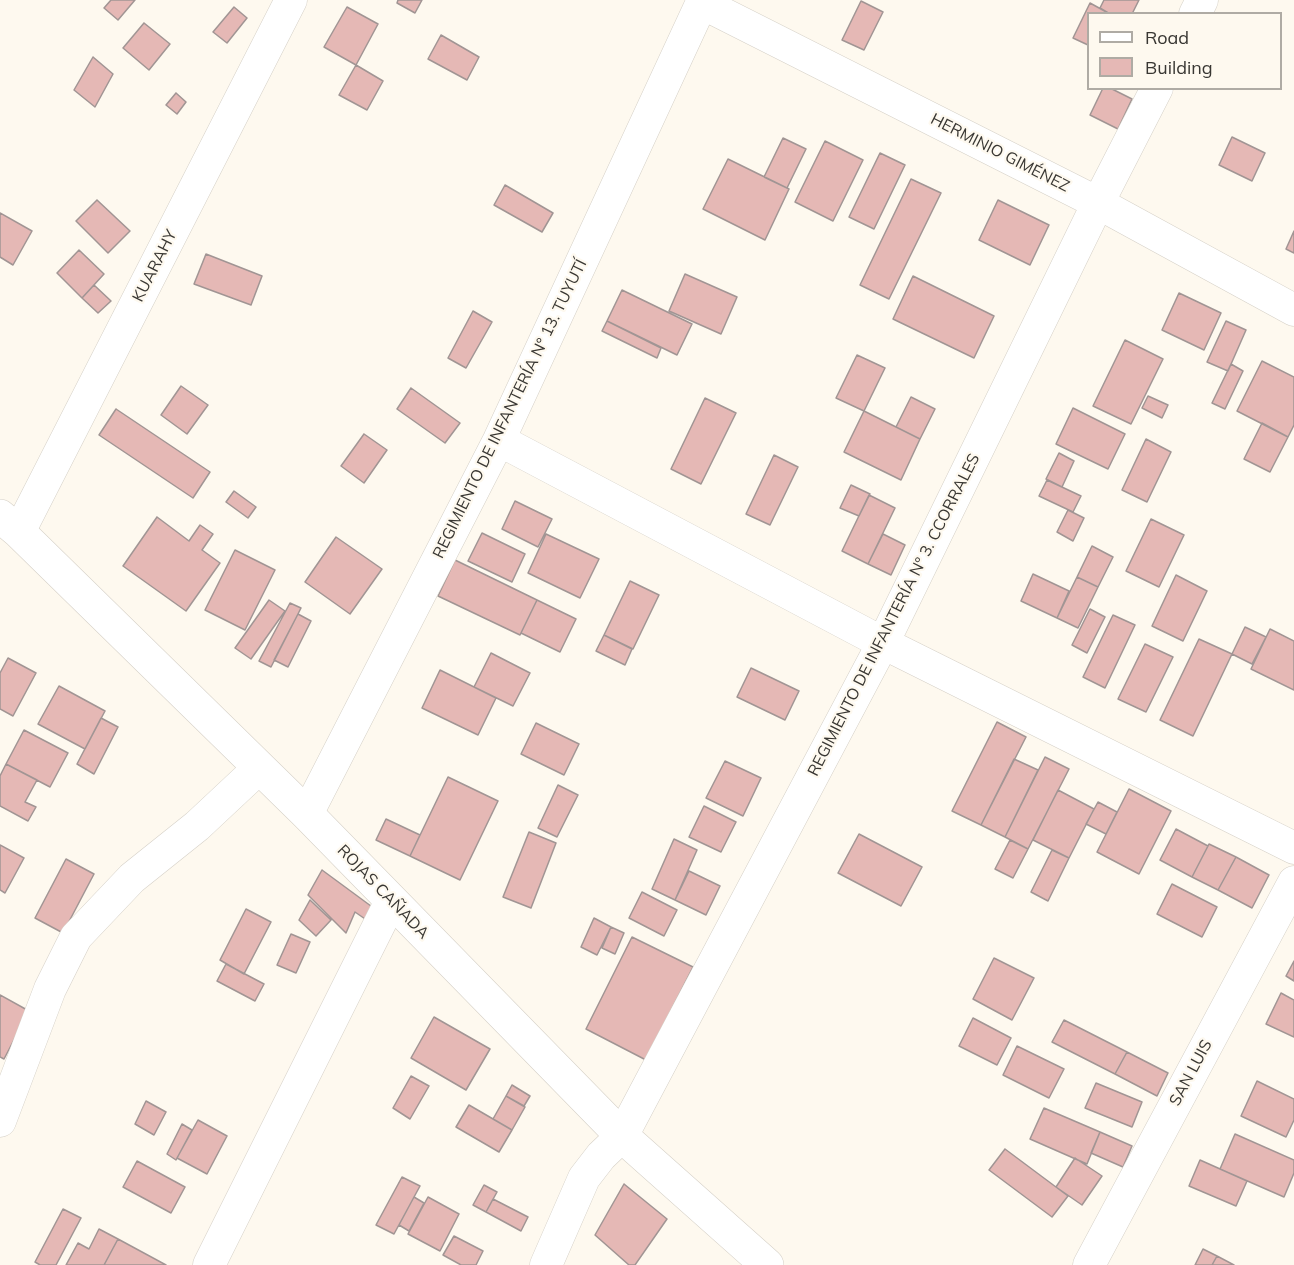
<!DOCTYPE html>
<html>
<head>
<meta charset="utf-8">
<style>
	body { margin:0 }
	#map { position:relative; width:1294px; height:1265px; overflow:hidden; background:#fef9ef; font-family:Mulish,sans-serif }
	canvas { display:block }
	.legend { position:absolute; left:1087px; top:12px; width:195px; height:78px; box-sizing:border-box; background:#fef9ef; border:2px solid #afaba4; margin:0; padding:8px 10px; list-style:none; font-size:18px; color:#393733 }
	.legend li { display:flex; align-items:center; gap:12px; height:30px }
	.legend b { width:30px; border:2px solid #afaba4 }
</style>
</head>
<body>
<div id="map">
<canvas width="1294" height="1265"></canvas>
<ul class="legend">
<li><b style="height:8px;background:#fff"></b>Road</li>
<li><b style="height:16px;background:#e5b8b5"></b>Building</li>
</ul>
</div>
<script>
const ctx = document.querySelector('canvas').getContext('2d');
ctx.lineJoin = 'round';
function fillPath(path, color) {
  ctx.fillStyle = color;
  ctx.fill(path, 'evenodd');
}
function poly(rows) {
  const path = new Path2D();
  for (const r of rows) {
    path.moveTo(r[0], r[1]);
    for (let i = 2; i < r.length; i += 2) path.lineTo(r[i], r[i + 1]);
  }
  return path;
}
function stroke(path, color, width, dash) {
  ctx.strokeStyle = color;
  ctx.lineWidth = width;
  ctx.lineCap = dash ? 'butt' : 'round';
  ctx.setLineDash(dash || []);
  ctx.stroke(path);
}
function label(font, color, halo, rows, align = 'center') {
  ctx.font = font + ' Mulish,sans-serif';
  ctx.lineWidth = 4.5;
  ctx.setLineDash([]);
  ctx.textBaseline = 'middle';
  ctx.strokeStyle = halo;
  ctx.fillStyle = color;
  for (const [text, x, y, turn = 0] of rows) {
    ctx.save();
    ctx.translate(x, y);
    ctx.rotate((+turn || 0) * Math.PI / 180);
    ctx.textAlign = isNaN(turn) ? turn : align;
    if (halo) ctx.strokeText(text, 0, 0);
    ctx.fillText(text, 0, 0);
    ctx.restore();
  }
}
const building = poly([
	[111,0,135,0,118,20,104,8,111,0],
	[398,0,422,0,415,13,397,3,398,0],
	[1104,0,1139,0,1132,14,1110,14,1100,8,1104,0],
	[861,1,883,12,864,50,842,40,861,1],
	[1090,3,1110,14,1088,14,1088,45,1073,38,1090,3],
	[234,7,247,18,227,43,213,32,234,7],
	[347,7,378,24,356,65,324,47,347,7],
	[144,23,170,44,149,70,123,48,144,23],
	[441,35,479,57,467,80,428,59,441,35],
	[93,57,113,74,95,107,74,90,93,57],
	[356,65,383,81,367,110,339,95,356,65],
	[1103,88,1110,88,1132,99,1118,129,1090,115,1103,88],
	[176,93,186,102,177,114,166,105,176,93],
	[1232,137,1265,153,1252,181,1219,165,1232,137],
	[783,138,806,149,787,188,764,177,783,138],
	[825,141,863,160,833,221,795,202,825,141],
	[880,153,905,165,874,229,849,217,880,153],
	[728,159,789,189,765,240,703,209,728,159],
	[911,179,941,193,889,299,860,285,911,179],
	[505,185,553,213,542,232,494,205,505,185],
	[97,200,130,231,108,253,76,221,97,200],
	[998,200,1049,225,1030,265,979,240,998,200],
	[0,213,32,231,13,265,0,257,0,213],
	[1294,231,1294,253,1286,249,1294,231],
	[79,250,104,274,82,298,57,273,79,250],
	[206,254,262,276,251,305,194,284,206,254],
	[685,274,737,297,721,334,669,311,685,274],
	[913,276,994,316,974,358,893,319,913,276],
	[94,285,111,301,98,313,82,298,94,285],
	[622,290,692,324,677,355,607,321,622,290],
	[1179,293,1221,313,1204,350,1162,330,1179,293],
	[473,311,492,322,466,368,448,358,473,311],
	[607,321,661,348,657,358,602,331,607,321],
	[1226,321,1246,330,1228,371,1207,362,1226,321],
	[1125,340,1163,359,1131,424,1093,406,1125,340],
	[857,355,885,368,864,411,836,398,857,355],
	[1262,361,1294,377,1294,425,1288,437,1237,411,1262,361],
	[1231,364,1243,371,1225,409,1212,403,1231,364],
	[181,386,208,405,187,434,161,415,181,386],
	[411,388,460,423,445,443,397,409,411,388],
	[1148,396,1168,405,1162,418,1142,408,1148,396],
	[911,397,935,409,920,439,896,427,911,397],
	[705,398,736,413,701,484,671,469,705,398],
	[1073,408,1125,434,1108,469,1056,444,1073,408],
	[116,409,210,472,193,498,99,435,116,409],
	[864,411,920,439,901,480,844,452,864,411],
	[1262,423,1288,437,1270,472,1244,459,1262,423],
	[364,434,387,450,364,483,341,466,364,434],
	[1146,439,1171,452,1147,502,1122,490,1146,439],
	[1059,453,1074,461,1062,487,1046,479,1059,453],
	[774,455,798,467,770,525,746,514,774,455],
	[1047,480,1081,496,1073,512,1039,496,1047,480],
	[851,485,870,494,859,516,840,508,851,485],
	[234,491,256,507,248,518,226,502,234,491],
	[869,495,895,508,868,564,842,551,869,495],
	[515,501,552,519,538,547,502,529,515,501],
	[1068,510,1084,518,1073,541,1057,532,1068,510],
	[157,517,189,541,200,525,213,534,202,550,220,563,186,611,123,566,157,517],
	[1151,519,1184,535,1159,587,1126,571,1151,519],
	[482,533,525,554,512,582,468,561,482,533],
	[546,534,599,559,580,598,528,573,546,534],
	[883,534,905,545,891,575,868,564,883,534],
	[336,537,382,569,350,614,305,582,336,537],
	[1092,546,1113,557,1098,587,1077,577,1092,546],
	[235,550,275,570,245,630,205,610,235,550],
	[455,560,537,600,520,635,438,596,455,560],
	[1033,574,1069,591,1057,618,1021,601,1033,574],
	[1176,575,1207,591,1183,641,1152,626,1176,575],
	[1077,577,1098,587,1078,628,1057,618,1077,577],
	[630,581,659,595,633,649,604,635,630,581],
	[269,600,285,611,251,659,235,648,269,600],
	[537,600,576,619,560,652,521,633,537,600],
	[290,603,301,608,271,667,259,661,290,603],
	[1090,609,1105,617,1087,653,1072,645,1090,609],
	[298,614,311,621,288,667,274,660,298,614],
	[1113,615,1135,625,1105,688,1083,677,1113,615],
	[1245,627,1266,637,1252,664,1232,654,1245,627],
	[1270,629,1294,641,1294,690,1251,669,1270,629],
	[604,635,632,649,625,665,596,651,604,635],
	[1199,639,1232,654,1193,736,1160,720,1199,639],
	[1145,644,1173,657,1146,712,1118,699,1145,644],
	[491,653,530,673,513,706,474,687,491,653],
	[8,658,36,673,13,716,0,709,0,673,8,658],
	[751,668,799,691,785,720,737,697,751,668],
	[440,670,496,698,478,735,422,708,440,670],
	[59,686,105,711,85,749,38,724,59,686],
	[101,718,118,727,94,774,77,764,101,718],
	[997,722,1026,737,981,825,952,811,997,722],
	[536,723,579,744,564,775,521,754,536,723],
	[24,730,68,753,50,787,6,764,24,730],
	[1045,757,1069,769,1028,849,1005,837,1045,757],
	[1014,759,1038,770,1005,837,981,825,1014,759],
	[725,761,761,778,743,816,706,798,725,761],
	[6,764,37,780,25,802,36,807,28,821,0,806,0,776,6,764],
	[448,777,498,801,460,880,410,856,448,777],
	[558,785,578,795,557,837,538,828,558,785],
	[1129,789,1171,811,1139,874,1097,852,1129,789],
	[1058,790,1094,809,1069,858,1033,840,1058,790],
	[1098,802,1117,812,1106,834,1086,824,1098,802],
	[704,806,736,822,721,852,689,837,704,806],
	[386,819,420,835,410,856,376,840,386,819],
	[1176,829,1208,846,1192,877,1160,860,1176,829],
	[529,832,556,843,531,908,503,897,529,832],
	[859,834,922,867,901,906,838,873,859,834],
	[674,839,697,850,675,900,652,889,674,839],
	[1010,840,1028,849,1013,878,995,869,1010,840],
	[1209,844,1236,857,1218,890,1192,877,1209,844],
	[0,845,24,858,5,893,0,890,0,845],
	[1052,850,1069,858,1048,901,1031,892,1052,850],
	[1236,857,1269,875,1252,908,1218,890,1236,857],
	[66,859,94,874,63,933,35,918,66,859],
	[322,870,375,909,368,921,355,912,346,933,308,895,322,870],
	[689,871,720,886,706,915,675,900,689,871],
	[1172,884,1217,907,1202,937,1157,914,1172,884],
	[642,892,677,910,664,936,629,918,642,892],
	[310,900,331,920,316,936,299,920,310,900],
	[246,909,271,922,244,974,220,960,246,909],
	[594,918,611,927,597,955,581,947,594,918],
	[611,927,624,933,615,954,602,948,611,927],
	[291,934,310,942,296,973,277,965,291,934],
	[632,937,693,967,646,1060,586,1029,632,937],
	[994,958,1034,978,1012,1020,973,999,994,958],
	[1294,961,1294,981,1286,976,1294,961],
	[226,964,264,984,255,1001,217,981,226,964],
	[1281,993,1294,1000,1294,1037,1266,1024,1281,993],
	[0,995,29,1011,4,1059,0,1057,0,995],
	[434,1017,490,1049,466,1090,411,1058,434,1017],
	[973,1018,1011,1038,997,1065,959,1046,973,1018],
	[1064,1020,1127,1052,1115,1074,1052,1042,1064,1020],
	[1017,1046,1064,1069,1049,1098,1003,1075,1017,1046],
	[1127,1052,1168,1073,1157,1096,1115,1074,1127,1052],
	[411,1076,429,1086,410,1119,393,1108,411,1076],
	[1257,1081,1294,1099,1294,1120,1286,1137,1241,1116,1257,1081],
	[1096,1083,1142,1102,1132,1127,1085,1108,1096,1083],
	[512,1085,530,1096,524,1106,506,1096,512,1085],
	[506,1096,525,1107,512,1130,493,1119,506,1096],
	[146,1101,166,1112,154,1135,135,1124,146,1101],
	[469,1105,512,1130,499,1152,456,1127,469,1105],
	[1044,1108,1100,1132,1087,1164,1030,1139,1044,1108],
	[198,1120,227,1136,207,1174,177,1158,198,1120],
	[182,1124,192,1130,176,1160,167,1154,182,1124],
	[1100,1132,1132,1146,1123,1167,1091,1153,1100,1132],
	[1235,1134,1294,1160,1294,1173,1284,1197,1220,1169,1235,1134],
	[1005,1149,1068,1196,1052,1217,989,1170,1005,1149],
	[1075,1158,1102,1176,1082,1205,1056,1187,1075,1158],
	[1200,1160,1247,1181,1236,1206,1189,1186,1200,1160],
	[137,1161,185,1187,171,1213,123,1187,137,1161],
	[402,1177,420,1186,394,1234,376,1225,402,1177],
	[624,1184,667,1219,635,1265,629,1265,595,1235,624,1184],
	[484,1185,497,1192,486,1212,473,1205,484,1185],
	[414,1197,424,1203,409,1231,399,1225,414,1197],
	[428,1197,459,1214,440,1251,408,1234,428,1197],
	[493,1199,528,1217,521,1231,486,1212,493,1199],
	[63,1209,81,1218,56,1265,40,1265,35,1262,63,1209],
	[99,1229,118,1239,104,1265,66,1265,78,1243,89,1249,99,1229],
	[454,1236,483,1251,476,1265,461,1265,443,1255,454,1236],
	[118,1239,166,1265,104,1265,118,1239],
	[1203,1249,1217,1256,1212,1265,1195,1265,1203,1249],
	[1217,1256,1234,1265,1212,1265,1217,1256]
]);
fillPath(building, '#e5b8b5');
stroke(building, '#a19594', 1.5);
const minor = poly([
	[702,3,1098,203,1294,310],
	[1195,14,1202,0],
	[499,440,883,643,1294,848],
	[19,532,291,0],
	[307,814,499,440,703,0],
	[0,1121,50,989,76,937,132,878,197,826,259,768],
	[209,1265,391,901],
	[546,1265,584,1178,601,1156,622,1136,883,643,1098,203,1157,88],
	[1089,1265,1294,882]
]);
const major = poly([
	[0,516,19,532,307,814,622,1136,767,1265]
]);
stroke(minor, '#d5d0c7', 33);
stroke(major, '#d5d0c7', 34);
stroke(minor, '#fff', 32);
stroke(major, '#fff', 33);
label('16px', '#393733', '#fef9ef', [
	["HERMINIO GIMÉNEZ",1000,153,27],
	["KUARAHY",155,266,-63],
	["REGIMIENTO DE INFANTERÍA N° 13. TUYUTÍ",510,409,-64],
	["REGIMIENTO DE INFANTERÍA N° 3. CCORRALES",894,615,-63],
	["ROJAS CAÑADA",383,892,46],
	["SAN LUIS",1191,1073,-62]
]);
</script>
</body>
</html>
